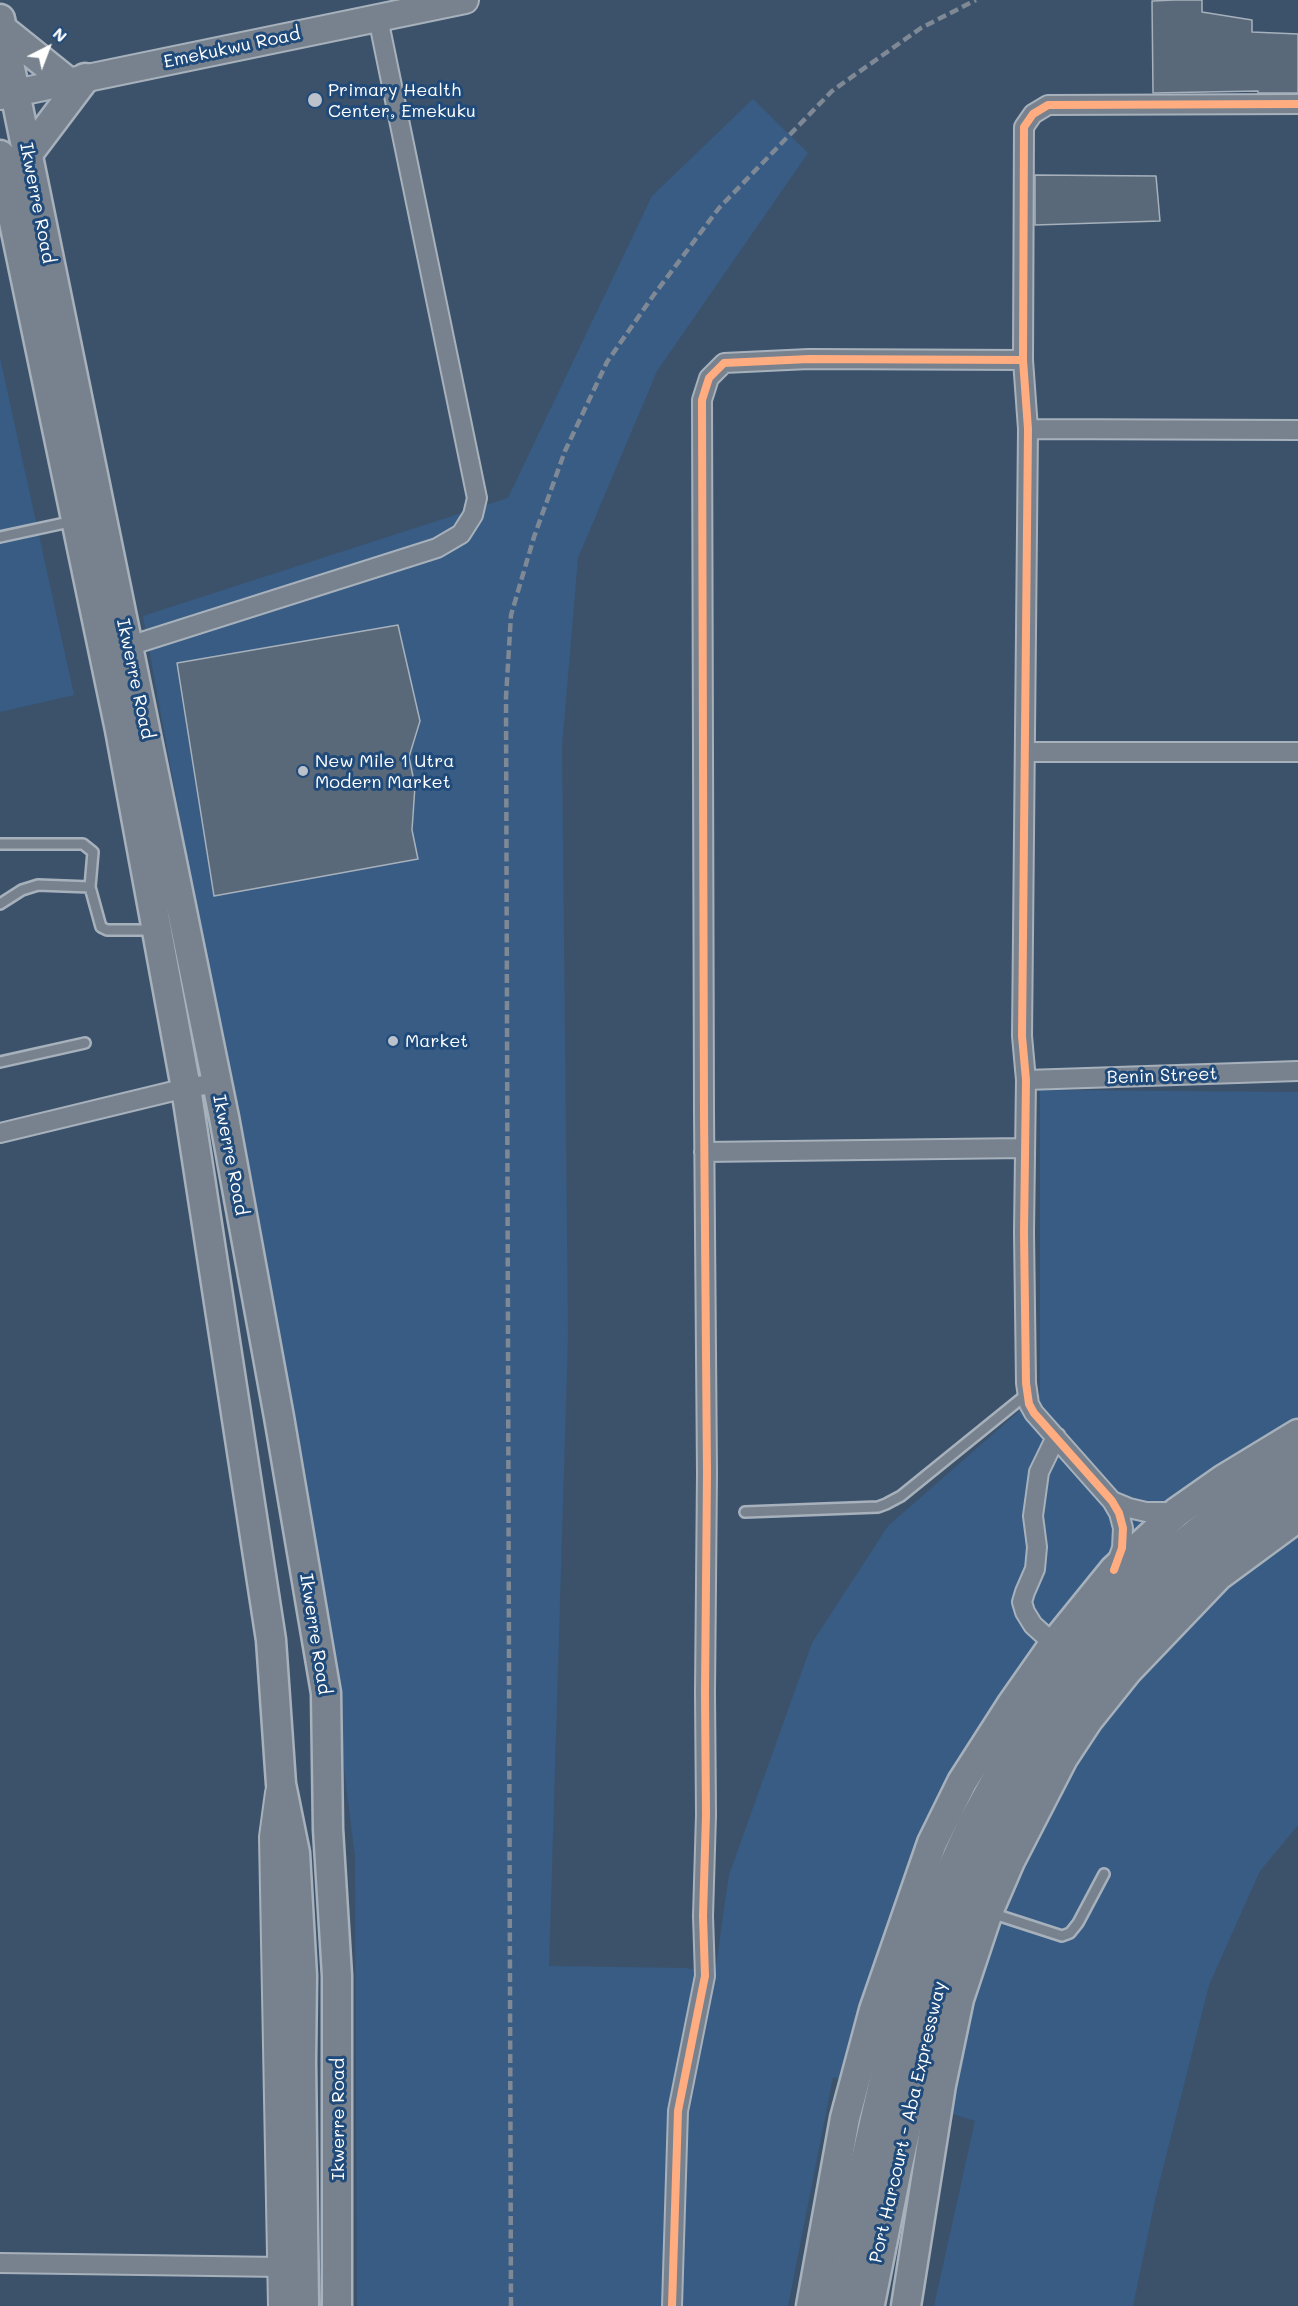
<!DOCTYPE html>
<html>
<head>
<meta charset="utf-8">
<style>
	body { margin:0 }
	#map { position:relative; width:1298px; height:2306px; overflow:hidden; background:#3c526b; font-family:Mali,sans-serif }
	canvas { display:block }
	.north { position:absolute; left:18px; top:18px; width:60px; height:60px; -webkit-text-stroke:4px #1f4a7a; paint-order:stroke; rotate:42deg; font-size:16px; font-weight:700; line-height:24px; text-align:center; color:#fff }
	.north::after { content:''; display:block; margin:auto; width:21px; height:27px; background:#fff; clip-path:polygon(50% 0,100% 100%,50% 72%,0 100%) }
</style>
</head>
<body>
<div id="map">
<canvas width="1298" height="2306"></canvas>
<div class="north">N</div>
</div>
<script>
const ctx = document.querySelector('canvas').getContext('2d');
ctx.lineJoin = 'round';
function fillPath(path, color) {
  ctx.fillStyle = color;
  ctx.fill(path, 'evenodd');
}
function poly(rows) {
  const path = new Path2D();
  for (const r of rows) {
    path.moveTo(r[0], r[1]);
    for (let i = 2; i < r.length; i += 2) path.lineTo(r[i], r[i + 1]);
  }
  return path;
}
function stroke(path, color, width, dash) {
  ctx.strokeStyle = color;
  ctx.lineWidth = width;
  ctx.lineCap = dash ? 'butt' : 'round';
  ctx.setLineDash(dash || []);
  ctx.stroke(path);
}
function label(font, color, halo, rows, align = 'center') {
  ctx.font = font + ' Mali,sans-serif';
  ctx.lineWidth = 6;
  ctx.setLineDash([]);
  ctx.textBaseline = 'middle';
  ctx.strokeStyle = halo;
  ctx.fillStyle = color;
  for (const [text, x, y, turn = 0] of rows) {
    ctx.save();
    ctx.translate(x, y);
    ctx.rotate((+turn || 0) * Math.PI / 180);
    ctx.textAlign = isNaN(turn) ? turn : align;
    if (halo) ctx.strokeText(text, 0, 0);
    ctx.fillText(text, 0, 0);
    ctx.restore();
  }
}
fillPath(poly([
	[753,99,808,153,657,371,578,558,562,746,568,1336,549,1966,685,1968,715,1973,729,1875,812,1643,888,1526,1040,1393,1040,1090,1298,1092,1298,1825,1260,1871,1209,1985,1155,2200,1133,2306,934,2306,975,2121,833,2077,788,2306,357,2306,355,1857,324,1605,143,616,508,498,652,196],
	[0,358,74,695,0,712]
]), '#385c84');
const building = poly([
	[1174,0,1202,0,1202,12,1252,20,1252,32,1298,34,1298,93,1258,93,1258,91,1153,93,1152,1,1174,0],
	[1035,175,1156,176,1160,221,1035,225,1035,175],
	[398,625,420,721,409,757,415,786,412,830,418,859,214,896,177,663,398,625]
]);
fillPath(building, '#59697a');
stroke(building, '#a7b1bc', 1.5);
const lane = poly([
	[0,537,74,521],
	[0,844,83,844,93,852,90,887],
	[0,904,22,890,38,885,90,887,101,927,107,930,154,930],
	[0,1062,85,1043],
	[745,1512,878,1507,886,1504,901,1496,1027,1394],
	[991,1913,1062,1936,1070,1933,1078,1923,1104,1874]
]);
const street = poly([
	[1028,429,1298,430],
	[129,646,437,548,461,534,473,515,477,498,378,18],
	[1026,752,1298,752],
	[1026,1080,1298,1071],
	[0,1133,186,1088,217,1083],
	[704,1152,1025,1148],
	[1112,1501,1129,1508,1146,1512,1177,1512],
	[1116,1565,1122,1548,1123,1528,1119,1513,1112,1501,1034,1413,1029,1404,1026,1383,1024,1232,1026,1080,1022,1036,1028,429,1023,360,1024,127,1033,114,1048,105,1298,104],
	[1054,1644,1033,1625,1025,1612,1022,1602,1025,1592,1035,1569,1037,1547,1033,1516,1039,1472,1056,1437],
	[0,2263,282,2267],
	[672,2306,678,2111,705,1976,703,1916,706,1815,705,1693,707,1473,704,1112,702,400,709,378,724,363,809,359,1023,360]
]);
const secondary = poly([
	[0,96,465,0],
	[279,1793,273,1837,282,2306]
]);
const primary = poly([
	[0,19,224,1117,279,1417,326,1693,328,1829,337,1976,337,2306],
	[2,29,68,82],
	[0,155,120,730,186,1088,271,1640,281,1784,295,1853,302,1976,301,2062,304,2306],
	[27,155,85,78],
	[811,2306,845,2118,874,2010,932,1843,962,1782,1012,1704,1054,1644,1114,1570,1177,1512,1224,1479,1298,1434],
	[906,2306,941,2085,959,1999,988,1912,1010,1861,1063,1758,1088,1720,1128,1670,1218,1576,1298,1517]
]);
const highway = poly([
	[841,2306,867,2165,900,2022,943,1895,974,1826,1015,1751,1058,1685,1128,1598,1157,1568,1212,1524,1298,1463],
	[867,2306,894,2171,934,1990,985,1857,1011,1805,1039,1755,1077,1699,1123,1641,1176,1586,1216,1551,1274,1507,1298,1491]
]);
stroke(lane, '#a7b1bc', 14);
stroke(street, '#a7b1bc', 22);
stroke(secondary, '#a7b1bc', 30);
stroke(primary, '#a7b1bc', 33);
stroke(highway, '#a7b1bc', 38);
stroke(lane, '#77828e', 9);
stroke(street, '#77828e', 18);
stroke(secondary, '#77828e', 26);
stroke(primary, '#77828e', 28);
stroke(highway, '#77828e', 33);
stroke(poly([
	[511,2306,506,697,511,615,534,537,565,451,607,362,653,296,719,208,832,91,921,28,976,0]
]), '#7f8996', 4.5, [9, 4.5]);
stroke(poly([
	[1114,1570,1122,1548,1123,1528,1119,1513,1112,1501,1034,1413,1029,1404,1026,1383,1024,1232,1026,1080,1022,1036,1028,429,1023,360,1024,127,1033,114,1048,105,1298,104],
	[672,2306,678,2111,705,1976,703,1916,706,1815,705,1693,707,1473,704,1112,702,400,709,378,724,363,809,359,1023,360]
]), '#ffac80', 8);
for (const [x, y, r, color] of [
	[315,100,8,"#bbc2cb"],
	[303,771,6,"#bbc2cb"],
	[393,1041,6,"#bbc2cb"]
]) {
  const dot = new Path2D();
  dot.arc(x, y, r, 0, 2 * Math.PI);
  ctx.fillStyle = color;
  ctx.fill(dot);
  stroke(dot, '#1f4a7a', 2);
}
label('18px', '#fff', '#1f4a7a', [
	["Emekukwu Road",232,48,-12],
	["Ikwerre Road",37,203,79],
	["Ikwerre Road",135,679,78],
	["Benin Street",1162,1076,-2],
	["Ikwerre Road",230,1155,79],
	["Ikwerre Road",315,1634,81],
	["Ikwerre Road",338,2119,-90],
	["Port Harcourt - Aba Expressway",908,2122,-77]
]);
label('18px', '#fff', '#1f4a7a', [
	["Primary Health",328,90],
	["Center, Emekuku",328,111],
	["New Mile 1 Utra",315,761],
	["Modern Market",315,782],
	["Market",405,1041]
], 'left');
</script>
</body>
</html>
